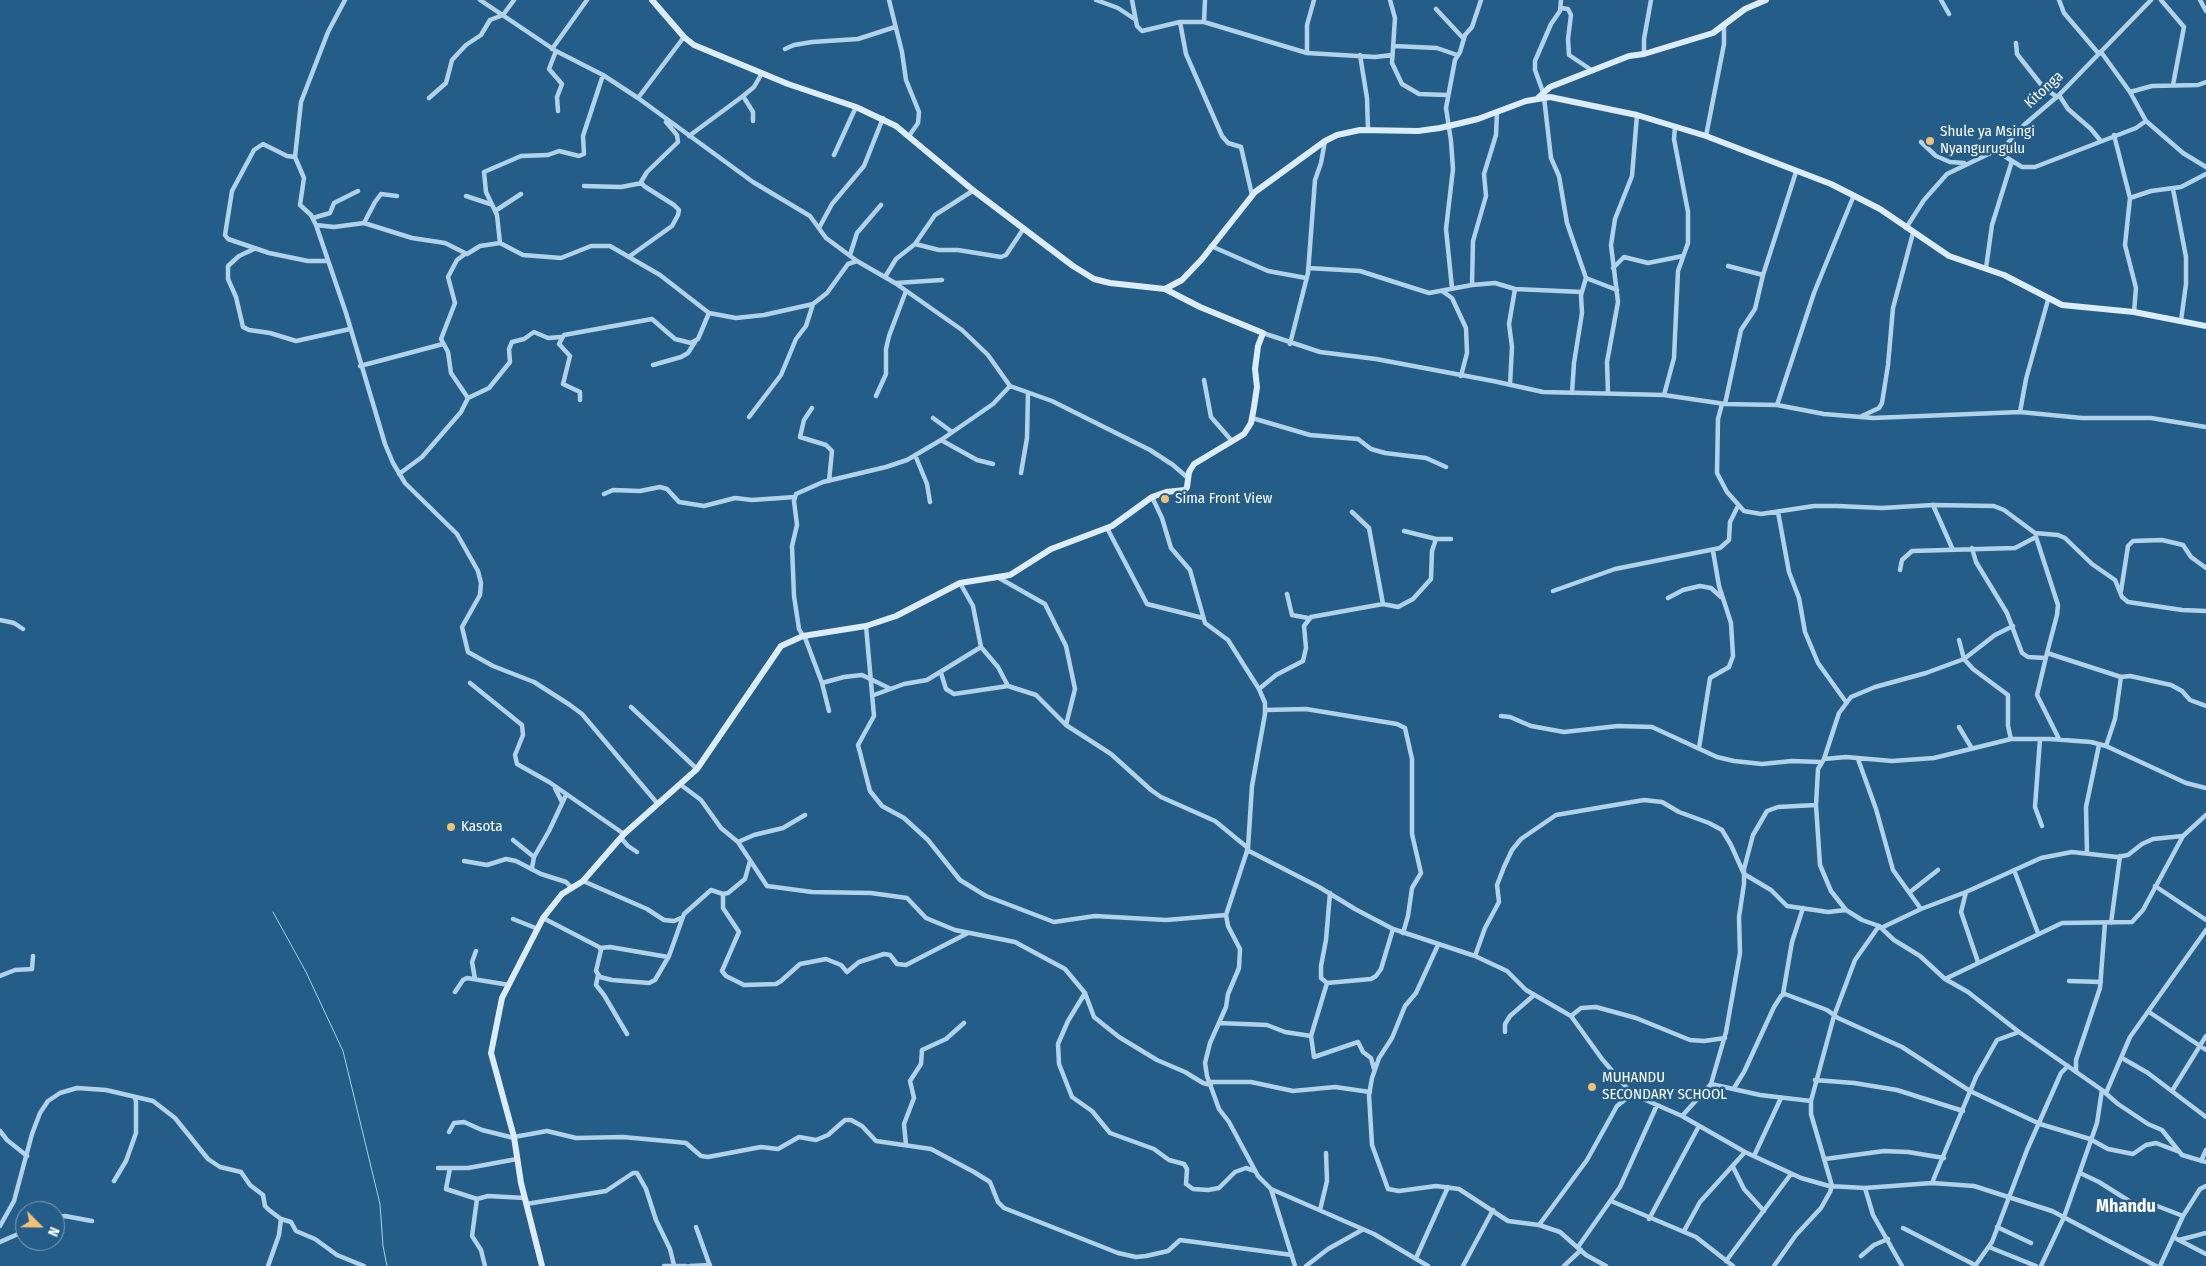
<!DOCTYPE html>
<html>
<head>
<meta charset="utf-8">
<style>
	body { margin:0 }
	#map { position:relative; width:2206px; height:1266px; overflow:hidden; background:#255d89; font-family:"Fira Sans Condensed",sans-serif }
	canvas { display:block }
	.north { position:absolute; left:15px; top:1201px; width:50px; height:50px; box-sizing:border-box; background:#255d89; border:1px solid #7c9eb8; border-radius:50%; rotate:113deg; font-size:14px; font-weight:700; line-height:20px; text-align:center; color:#fff }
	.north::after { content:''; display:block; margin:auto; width:18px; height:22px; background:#f3c077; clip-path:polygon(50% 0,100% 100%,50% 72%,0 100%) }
</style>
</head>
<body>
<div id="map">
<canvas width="2206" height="1266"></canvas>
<div class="north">N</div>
</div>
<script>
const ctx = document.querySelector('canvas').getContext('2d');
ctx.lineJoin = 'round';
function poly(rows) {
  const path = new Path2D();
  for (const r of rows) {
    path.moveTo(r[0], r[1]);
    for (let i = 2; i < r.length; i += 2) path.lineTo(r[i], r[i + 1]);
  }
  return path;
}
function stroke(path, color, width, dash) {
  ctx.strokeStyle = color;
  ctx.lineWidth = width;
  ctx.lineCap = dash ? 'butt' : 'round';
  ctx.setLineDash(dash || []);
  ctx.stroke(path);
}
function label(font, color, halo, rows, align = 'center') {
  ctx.font = font + ' "Fira Sans Condensed",sans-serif';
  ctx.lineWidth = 5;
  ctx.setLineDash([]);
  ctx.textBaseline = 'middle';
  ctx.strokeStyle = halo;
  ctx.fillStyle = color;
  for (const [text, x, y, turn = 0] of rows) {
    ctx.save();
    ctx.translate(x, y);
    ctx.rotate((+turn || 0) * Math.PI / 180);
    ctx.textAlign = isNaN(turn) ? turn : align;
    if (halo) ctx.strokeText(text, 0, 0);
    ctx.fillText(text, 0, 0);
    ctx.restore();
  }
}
stroke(poly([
	[273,912,306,972,343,1051,380,1204,383,1246,387,1266]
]), '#a6ceea', 1);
stroke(poly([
	[345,0,328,32,301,102,295,157,304,178,300,205,311,215,316,225,346,313,385,444,393,463,405,483,457,534,478,571,481,583,480,595,462,627,468,652,493,666,534,682,570,705,582,714,657,803],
	[480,0,556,51,603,75,638,98,753,182,810,216,826,238,857,261,895,283,962,330,988,355,1010,386,1052,401,1150,450,1173,465,1188,478],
	[889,0,902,52,906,80,919,112,918,123,909,136],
	[1096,0,1118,8,1136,20],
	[1132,0,1137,26,1142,31,1180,22,1204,22,1307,53,1375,57,1392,55],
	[1390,0,1395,18,1392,63,1402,84,1419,94,1447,95],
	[1941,0,1949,14],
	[2059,0,2064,13,2099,54],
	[2161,0,2184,27,2173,85],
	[2200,0,2206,11],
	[1561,8,1568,9,1571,15,1568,39,1569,55,1593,71],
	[1436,9,1463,38],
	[1180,22,1186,54,1222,136,1228,143,1241,147,1252,195],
	[1204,22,1205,0],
	[2016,43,2017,54,2043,87,2057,97],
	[1394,46,1437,48,1457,55],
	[552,49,587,0],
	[785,49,794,45,812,42,858,39,895,27],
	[556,51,549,69,562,84,557,97,558,111],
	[2101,52,2130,92,2146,121,2183,153,2206,167],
	[1307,53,1307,25,1314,0],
	[1644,54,1644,39,1651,0],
	[1360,55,1367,98,1368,130],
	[1543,92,1535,70,1535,61,1551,24,1560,11,1561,0],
	[2130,92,2152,86,2198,85,2206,82],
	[2059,95,2068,109,2091,129,2100,140],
	[743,96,753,112,753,121],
	[1544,97,1551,158,1559,176,1567,223,1586,278,1581,295,1582,313,1574,363,1572,393],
	[429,98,446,83,452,60,466,45,481,35,490,20,503,15,514,0],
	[638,98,684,37],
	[2114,135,2130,198,2125,245,2136,288,2134,312],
	[689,136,743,96,754,87,762,73],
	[1706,136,1724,44,1724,25],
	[1921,142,1936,156,1950,162,1964,163],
	[1996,151,2022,167,2035,167,2136,128,2146,121],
	[834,155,856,107],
	[295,157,287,156,263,144,254,150,232,191,225,235,228,239,269,253,308,261,328,261],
	[584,186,621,187,642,183],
	[2173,189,2186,257,2186,284,2181,321],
	[466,196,490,204],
	[2130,198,2151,191,2181,187,2206,174],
	[495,211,521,194],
	[313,218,330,213,334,203,358,191],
	[364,223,375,202,381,194,397,196],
	[316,225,334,227,364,223,412,238,445,243,467,254,480,246,500,243,523,255,561,258,591,246,610,246,660,275,709,313,736,318,764,315,813,304,827,293,848,264,857,261],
	[819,228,832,204,864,166,883,118],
	[1906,228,1924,200,1947,174,2005,146,2024,125,2059,95,2151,0],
	[500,243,497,215,486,192,484,172,521,156,548,155,559,151,579,156,584,154,583,136,603,75],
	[915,244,939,250,958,250,1001,257,1006,255,1024,228],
	[1211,246,1268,271,1306,278],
	[254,249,239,256,228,266,228,279,236,297,243,327,249,330,270,333,296,341,350,329],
	[465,254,457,260,448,277,455,303,441,339,448,352,451,373,468,398],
	[850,255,857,233,881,205],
	[630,256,672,226,678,215,679,210,674,205,644,186,641,182,647,172,678,142,677,135,666,122],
	[1728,266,1763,275],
	[1308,268,1360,271,1429,293,1472,285,1495,283,1515,289,1582,292],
	[1613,268,1624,257,1648,263,1683,256],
	[1986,268,1992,225,2012,161],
	[885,277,896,259,915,244,935,215,974,190],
	[1586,278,1617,290],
	[896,283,942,280],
	[1472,285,1473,241,1486,196,1484,174,1496,135,1497,112],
	[1452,288,1446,229,1453,169,1451,141,1446,108,1455,60,1460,52,1465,35,1472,27,1481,0],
	[1442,291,1452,298,1466,328,1467,353,1461,376],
	[1263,333,1320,352,1376,359,1493,381,1543,392,1664,395,1725,404,1777,405,1824,414,1873,418,2020,412,2082,418,2151,418,2206,427],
	[1290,344,1308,273,1315,180,1321,163,1325,141],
	[653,365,681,357,688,353,695,342],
	[360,366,443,344],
	[1204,380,1211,417,1232,441],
	[1510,385,1512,347,1509,324,1515,289],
	[1608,393,1607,362,1618,302,1611,245,1615,219,1632,176,1637,115],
	[1664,395,1674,358,1678,271,1688,243,1688,212,1674,139,1675,127],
	[876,396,886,374,886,349,889,336,906,291],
	[580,400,580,392,563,384,570,356,559,344,564,335,652,319,675,339,691,343,698,339,709,313],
	[1722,404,1718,419,1717,473,1727,492,1744,511,1761,514,1814,506,1837,506,1882,508,1933,505,1994,506,2004,510,2035,533,2058,535,2065,538,2092,564,2115,580,2122,597,2128,602,2182,610,2206,611],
	[1725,404,1741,330,1755,309,1763,275,1796,172],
	[1777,405,1814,293,1854,195],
	[812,408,804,420,800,437,826,445,832,451,829,481],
	[2020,412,2026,379,2048,300],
	[1862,416,1879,408,1882,403,1888,365,1893,308,1913,233],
	[749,417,781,375,796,339,806,326,813,304],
	[933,418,952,432],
	[1252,418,1310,435,1358,439,1371,449,1385,453,1426,458,1446,467],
	[941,440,977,460,993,464],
	[915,455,927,484,930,502],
	[1021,473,1027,438,1028,393],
	[399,474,422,457,461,412,468,398,489,388,510,362,509,349,512,342,524,339,534,332,548,338,561,337],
	[604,494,613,490,640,491,660,487,667,489,679,502,704,506,735,498,752,500,795,497],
	[1152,497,1162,518,1171,548,1190,570,1205,623,1228,640,1259,689,1265,703,1265,714,1252,786,1248,848,1226,915,1228,926,1240,949,1239,968,1228,994,1226,1007,1210,1043,1205,1063,1207,1076,1219,1109,1229,1122,1258,1176,1271,1189,1295,1266],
	[1933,505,1953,550],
	[1352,512,1369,528,1383,604],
	[1778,512,1789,572,1799,598,1805,632,1818,663,1846,702],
	[1107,528,1147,604,1203,618],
	[1404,531,1436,539,1451,539],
	[2036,537,2058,605,2057,615,2047,653],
	[1972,548,1976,562,2007,613,2022,653,2028,657,2045,658],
	[1900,570,1902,560,1912,551,2015,548,2036,537],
	[999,578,1045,604,1066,646,1075,689,1066,725],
	[960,583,973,606,981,647,998,667,1008,686,1036,695,1066,725,1111,754,1151,790,1161,797,1215,821,1248,848],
	[1553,591,1615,569,1720,548,1729,540,1730,522,1738,506],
	[2121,591,2128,546,2133,541,2162,540,2183,545,2191,557,2206,568],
	[1287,594,1292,615,1308,618],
	[1668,598,1683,590,1700,586,1711,588,1721,597],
	[0,620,14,623,23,629],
	[866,626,874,716,858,745,870,791,882,806,904,818,928,840,960,880,986,896,1054,922,1095,916,1166,920,1226,915],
	[804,635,822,683,829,711],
	[803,636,799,629,794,596,792,546,797,525,794,501,796,494,823,482,886,467,907,460,941,440,993,404,1010,386],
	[1959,640,1964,659,1973,669,2008,695,2008,726,2011,739],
	[941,673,946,689,954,694,1008,686],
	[2121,677,2130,676,2171,685,2182,691,2190,700,2206,706],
	[470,683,522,725,523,735,515,755,517,764,549,782,624,834],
	[822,683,844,677,862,675,889,688],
	[1259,689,1276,675,1303,661,1306,648,1304,626,1311,617,1383,604,1398,607,1413,599,1431,579,1432,551,1436,539],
	[874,695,904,684,927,680,981,647],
	[631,707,697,769],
	[1266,710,1306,709,1397,724,1405,728,1412,759,1412,834,1421,873,1412,888,1408,916,1403,933],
	[1501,716,1510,717,1531,726,1564,732,1618,726,1652,727,1717,757,1734,761,1762,764,1792,761,1820,762],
	[1959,727,1971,747],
	[2040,739,2035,807,2042,826],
	[2059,739,2037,695,2047,653,2121,677,2115,719,2106,746],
	[1699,748,1710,678,1729,667,1733,656,1731,623,1719,586,1713,551],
	[1824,759,1839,713,1851,697,1875,687,1926,673,1964,659,1995,635,2013,626],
	[1858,759,1876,809,1893,870,1921,909],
	[681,785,701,800,721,828,738,842,767,886,812,892,871,893,907,898,926,918,955,930,1015,942,1065,969,1085,993,1094,1017,1119,1037,1157,1060,1185,1072,1203,1083,1211,1085],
	[555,788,562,802],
	[2206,788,2186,783,2106,746,2091,742,2050,739,2011,739,1934,758,1892,761,1846,757,1824,759,1818,769,1816,805,1820,865,1831,891,1846,910,1862,920,1879,926,1894,940,1920,956,1945,979,1968,992,2019,1032,2102,1090,2118,1104,2148,1124,2162,1130,2182,1155,2206,1162],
	[621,838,628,846,637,852],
	[513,840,534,857],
	[738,842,754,835,783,828,805,815],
	[1247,850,1319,887,1355,909,1393,929,1475,956,1507,971,1526,990,1571,1016,1602,1059,1632,1094,1682,1116,1745,1152,1801,1178,1829,1186,1865,1188,1932,1183,1974,1186,2052,1211,2156,1266],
	[2087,853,2086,807,2099,745],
	[464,861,487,865,506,859,516,861,541,874,566,882,572,888],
	[532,868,534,857,549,831,566,795],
	[2014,870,2038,933],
	[583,881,647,909,664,920,674,921,681,918],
	[2155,886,2206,920],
	[1910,892,1938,870],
	[1966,892,1961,912,1978,962],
	[723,894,723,908,739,932,722,971,726,976,744,985,776,984,781,981,800,964,826,959,841,965,847,972,859,962,884,954,890,955,897,964,906,965,968,933],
	[543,918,599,947,601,950,596,971,600,977,612,980,649,983,655,980,669,956,684,914,711,890,723,894,728,893,745,879,750,861],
	[513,919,538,929],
	[2111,923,2120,856],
	[1881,928,1921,909,1966,892,2041,858,2072,852,2117,857,2128,855,2142,844,2153,839,2183,836,2206,815],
	[1438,945,1416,993,1405,1006,1392,1038,1379,1058,1372,1078,1369,1095,1372,1145,1388,1189,1399,1191,1436,1186,1459,1189,1508,1221,1539,1225,1560,1232,1586,1255,1606,1266],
	[600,948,610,947,668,957],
	[1475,956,1485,928,1499,902,1497,885,1504,867,1512,850,1521,839,1556,815,1644,800,1662,802,1679,812,1709,823,1722,830,1731,845,1744,874,1771,890,1787,906,1828,912,1846,910],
	[598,975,596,985,604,995,627,1034],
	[0,976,15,970,32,969,33,956],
	[475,979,472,962,476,951],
	[1945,979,2062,923,2132,922,2143,910,2183,836],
	[2069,981,2101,982],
	[1327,983,1321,978,1321,966,1326,940,1330,893],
	[455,992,463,980,467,978,509,985],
	[1085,993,1068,1021,1058,1044,1059,1064,1072,1097,1092,1111,1110,1133,1154,1149,1169,1160,1184,1164,1187,1169,1186,1184,1193,1189,1208,1190,1219,1188,1235,1172,1246,1168,1255,1171],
	[1783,994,1792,942,1803,908],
	[2149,1012,2206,1050],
	[1571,1016,1581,1008,1596,1007,1636,1018,1690,1040,1704,1041,1725,1038],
	[1219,1023,1267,1025,1285,1032,1311,1036],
	[1505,1032,1505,1024,1510,1016,1533,996],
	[2122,1058,2148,1073,2206,1117],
	[1374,1069,1371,1058,1363,1052,1358,1042,1314,1057,1311,1036,1327,983,1371,979,1376,976,1381,969,1393,929],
	[2076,1072,2076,1060,2100,988,2105,923],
	[1815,1080,1854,1083,1897,1090,1963,1111],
	[1210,1082,1251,1082,1293,1091,1335,1087,1370,1092],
	[1711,1084,1760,1095,1811,1101],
	[1734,1088,1744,1072,1774,1007,1781,996,1785,994,1827,1010,1838,1018,1902,1047,1970,1091,2040,1124,2090,1139,2108,1149,2133,1154,2146,1145,2156,1143,2177,1151],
	[2172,1091,2206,1036],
	[2106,1093,2130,1037,2206,930],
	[1682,1116,1711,1084,1726,1032,1740,953,1739,917,1744,884,1744,869,1753,835,1767,811,1778,807,1816,805],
	[0,1131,7,1140,27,1156],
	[449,1132,454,1123,464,1122,482,1130,514,1138],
	[514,1137,547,1131,576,1138,623,1137,677,1142,686,1143,701,1156,708,1157,761,1147,778,1149,799,1137,816,1140,828,1135,845,1120,851,1120,862,1126,876,1141,931,1149,974,1172,990,1182,998,1202,1004,1208,1118,1253,1136,1257,1146,1256,1168,1251,1180,1240,1292,1255],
	[906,1145,904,1124,914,1098,910,1081,921,1064,922,1050,946,1039,964,1023],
	[1754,1156,1781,1098],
	[1825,1159,1884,1151,1908,1152,1944,1158],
	[2201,1161,2206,1150],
	[1733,1167,1744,1189,1764,1211],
	[438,1168,468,1168,517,1159],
	[450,1168,446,1189,477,1199],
	[2080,1173,2099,1182,2137,1206,2152,1204,2183,1216],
	[114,1181,126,1161,136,1133,136,1102,135,1098],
	[1932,1183,1976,1077,1997,1040,2019,1032],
	[1865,1188,1873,1215,1902,1266],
	[1271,1189,1374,1234,1428,1266],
	[1611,1201,1696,1237,1733,1266],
	[526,1204,606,1191,633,1173,637,1173,646,1189,656,1220,670,1249,674,1265],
	[1320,1210,1327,1181,1326,1153],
	[55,1217,65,1216,92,1221],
	[1649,1219,1699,1126],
	[1539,1225,1587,1160,1617,1106,1632,1094],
	[0,1226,14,1201,32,1134,40,1113,48,1101,60,1093,77,1088,106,1090,153,1101,175,1118,208,1159,220,1167,241,1172,250,1185,263,1195,265,1206,269,1210,281,1219,291,1222,296,1231,315,1239,337,1255,364,1266],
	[696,1227,710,1266],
	[1997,1227,2031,1243],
	[1903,1228,1975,1265],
	[1684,1231,1700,1202,1745,1152],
	[2173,1237,2206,1254],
	[2179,1240,2206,1233],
	[0,1242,25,1231],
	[1578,1247,1620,1187,1657,1105],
	[1989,1247,2036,1266],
	[1861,1256,1874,1245,1888,1239],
	[1416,1258,1448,1187],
	[1726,1261,1791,1174],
	[268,1266,279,1235,281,1219],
	[485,1266,481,1250,472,1236,477,1199,488,1196,525,1198],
	[664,1266,686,1266],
	[690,1266,710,1265],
	[1306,1266,1328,1249,1362,1230],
	[1463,1266,1493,1210],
	[1564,1266,1581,1250],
	[1774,1266,1796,1235,1821,1208,1830,1192,1832,1186,1811,1114,1811,1101,1834,1016,1855,960,1879,926],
	[1975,1266,1992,1242,2027,1150,2061,1073,2068,1066],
	[2041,1266,2064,1217,2097,1123,2102,1090],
	[2160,1266,2183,1216,2200,1189,2206,1186]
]), '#b2d2e9', 4.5);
stroke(poly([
	[652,0,684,37,694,45,788,84,856,107,896,126,974,191,1073,266,1094,279,1110,283,1165,289,1182,280,1202,259,1255,192,1325,141,1337,135,1360,130,1418,131,1440,128,1478,119,1526,101,1550,97,1637,115,1706,136,1831,184,1880,209,1949,256,2004,275,2062,305,2134,312,2206,326],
	[1538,98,1550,87,1629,56,1644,54,1713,33,1745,9,1766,0],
	[542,1266,521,1183,514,1137,491,1053,502,998,543,918,562,894,583,881,624,834,697,769,781,646,803,636,866,626,896,616,960,583,1010,575,1051,549,1112,526,1152,497,1166,492,1185,490,1187,487,1189,472,1194,464,1244,434,1251,423,1254,407,1257,387,1255,369,1258,346,1263,333,1200,307,1165,289]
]), '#dcecf8', 6);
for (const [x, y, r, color] of [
	[1930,141,5,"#f3c077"],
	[1165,499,5,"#f3c077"],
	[451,827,5,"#f3c077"],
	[1592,1087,5,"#f3c077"]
]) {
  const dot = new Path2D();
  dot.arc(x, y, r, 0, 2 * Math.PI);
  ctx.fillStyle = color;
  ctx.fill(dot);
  stroke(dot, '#255d89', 2);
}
label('15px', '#fff', '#255d89', [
	["Kitonga",2044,90,-43]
]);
label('15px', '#fff', '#255d89', [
	["Shule ya Msingi",1940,132],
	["Nyangurugulu",1940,149],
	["Sima Front View",1175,499],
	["Kasota",461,827],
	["MUHANDU",1602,1078],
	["SECONDARY SCHOOL",1602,1095]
], 'left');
label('bold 18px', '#fff', '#255d89', [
	["Mhandu",2126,1207]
]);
</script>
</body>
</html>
